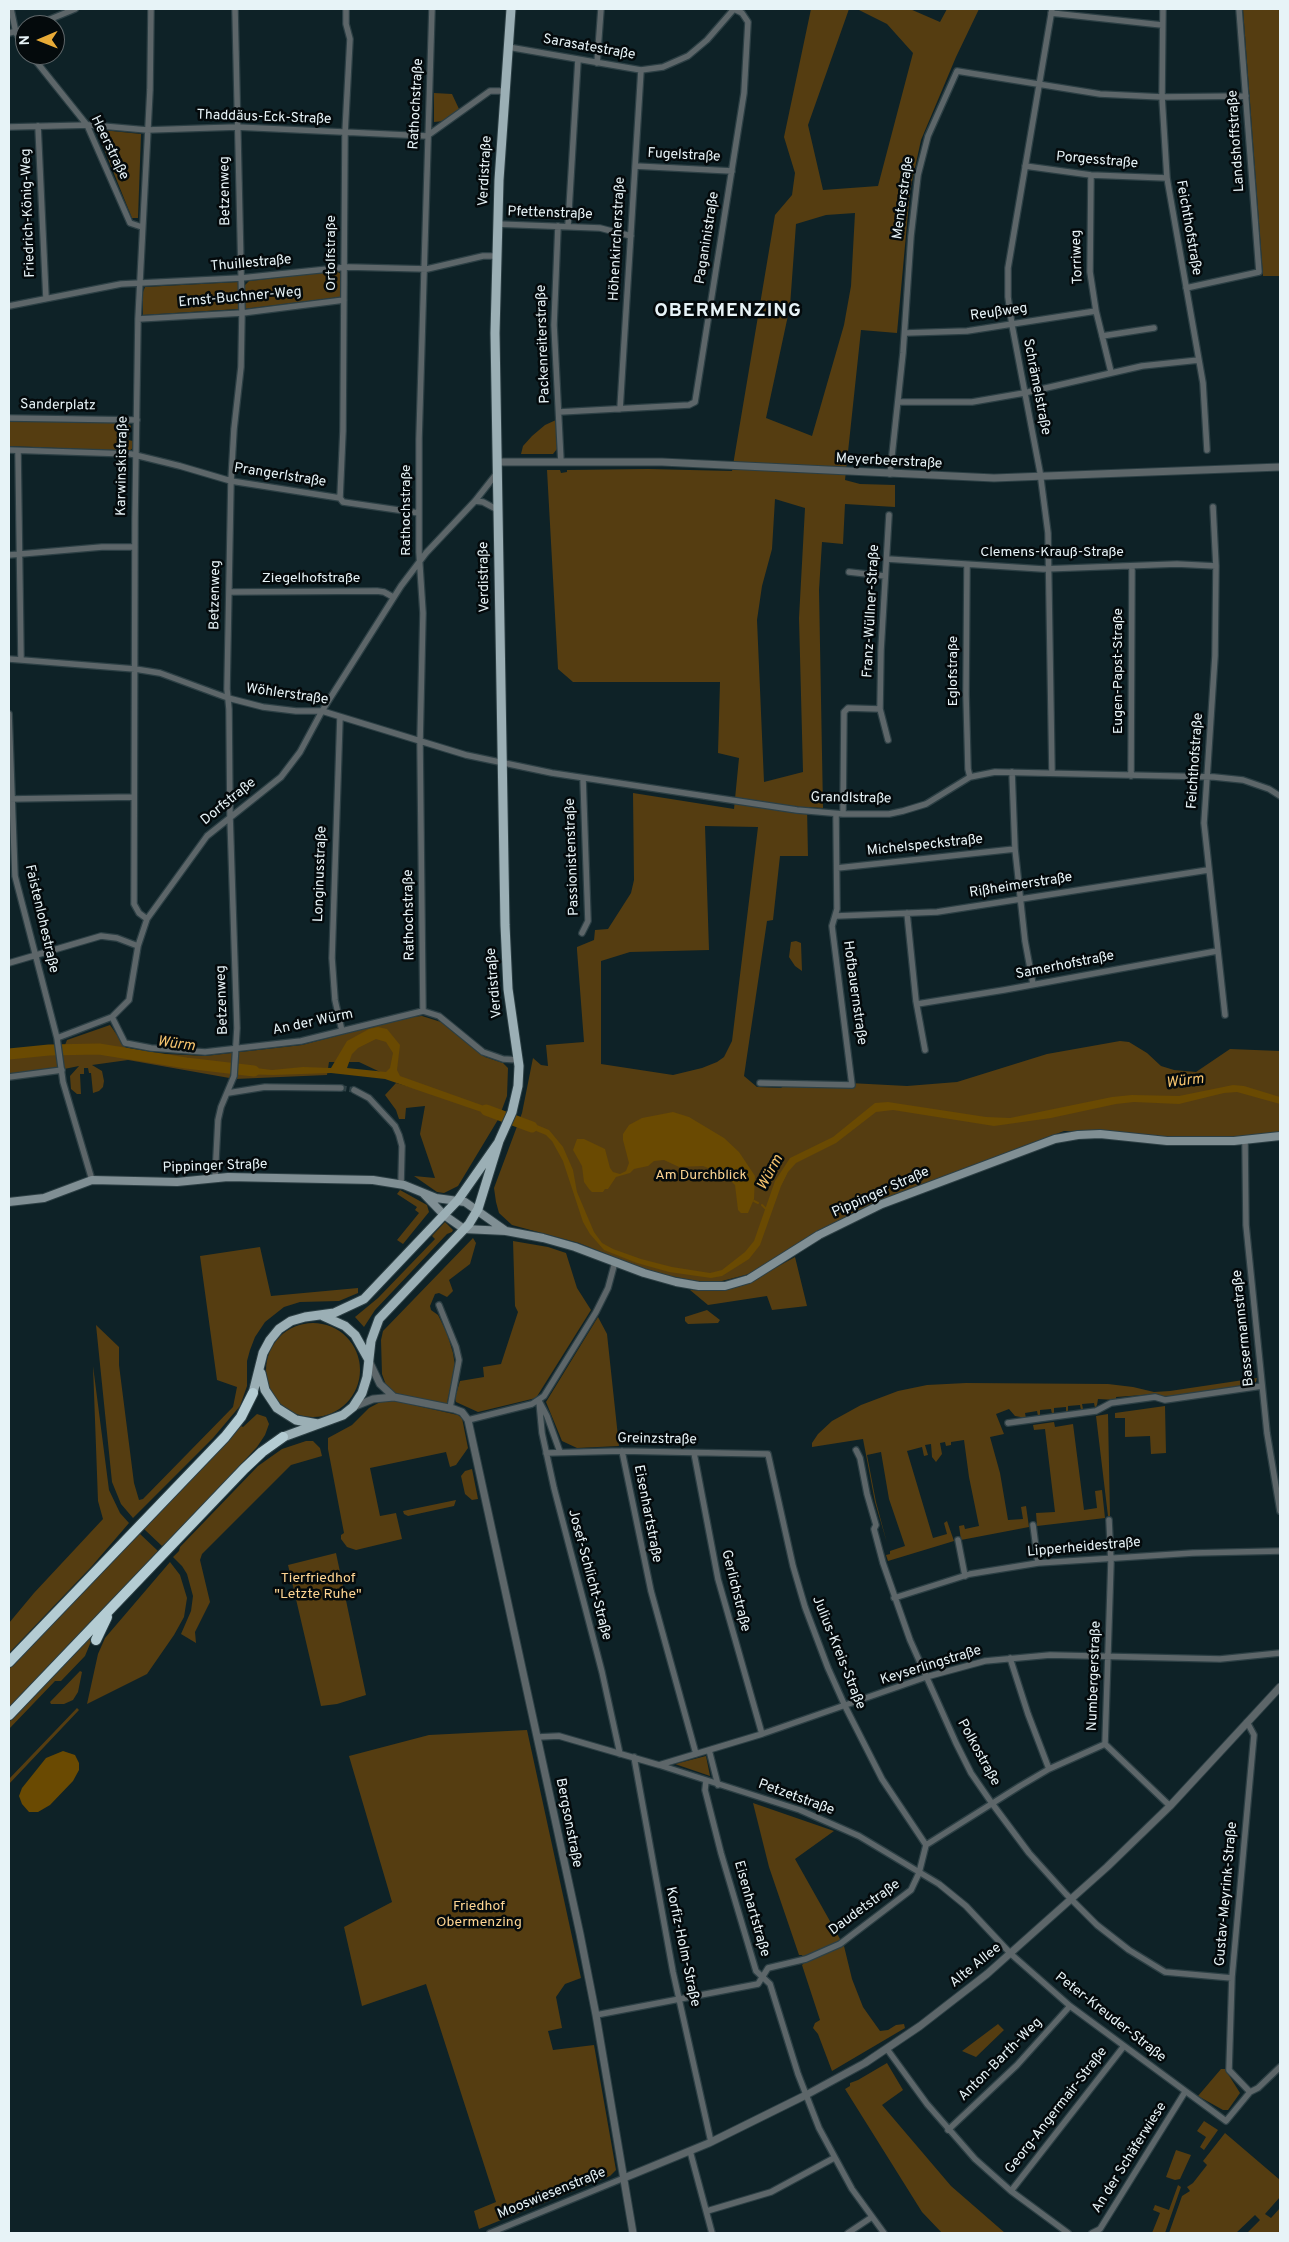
<!DOCTYPE html>
<html>
<head>
<meta charset="utf-8">
<style>
	body { margin:0 }
	#map { position:relative; width:1289px; height:2242px; overflow:hidden; background:#0e2227; font-family:Overpass,sans-serif }
	canvas { display:block }
	.frame { position:absolute; inset:0; border:10px solid #e7f3f7; pointer-events:none }
	.north { position:absolute; left:15px; top:15px; width:50px; height:50px; box-sizing:border-box; background:#040a0c; border:1px solid #5f676a; border-radius:50%; rotate:269deg; font-size:14px; font-weight:700; line-height:20px; text-align:center; color:#e7f3f7 }
	.north::after { content:''; display:block; margin:auto; width:18px; height:22px; background:#e8ab37; clip-path:polygon(50% 0,100% 100%,50% 72%,0 100%) }
</style>
</head>
<body>
<div id="map">
<canvas width="1289" height="2242"></canvas>
<div class="frame"></div>
<div class="north">N</div>
</div>
<script>
const ctx = document.querySelector('canvas').getContext('2d');
ctx.lineJoin = 'round';
function fillPath(path, color) {
  ctx.fillStyle = color;
  ctx.fill(path, 'evenodd');
}
function poly(rows) {
  const path = new Path2D();
  for (const r of rows) {
    if (r.length === 3) {
      path.moveTo(r[0] + r[2], r[1]);
      path.arc(r[0], r[1], r[2], 0, 2 * Math.PI);
      continue;
    }
    path.moveTo(r[0], r[1]);
    for (let i = 2; i < r.length; i += 2) path.lineTo(r[i], r[i + 1]);
  }
  return path;
}
function stroke(path, color, width, dash) {
  ctx.strokeStyle = color;
  ctx.lineWidth = width;
  ctx.lineCap = dash ? 'butt' : 'round';
  ctx.setLineDash(dash || []);
  ctx.stroke(path);
}
function label(font, color, halo, rows, align = 'center') {
  ctx.font = font + ' Overpass,sans-serif';
  ctx.lineWidth = 5;
  ctx.setLineDash([]);
  ctx.textBaseline = 'middle';
  ctx.strokeStyle = halo;
  ctx.fillStyle = color;
  for (const [text, x, y, turn = 0] of rows) {
    ctx.save();
    ctx.translate(x, y);
    ctx.rotate((+turn || 0) * Math.PI / 180);
    ctx.textAlign = isNaN(turn) ? turn : align;
    if (halo) ctx.strokeText(text, 0, 0);
    ctx.fillText(text, 0, 0);
    ctx.restore();
  }
}
fillPath(poly([
	[811,9,849,9,808,125,823,190,878,186,913,53,887,24,857,9,910,9,940,22,947,9,979,9,956,57,921,140,910,191,897,333,861,330,845,480,860,484,895,485,895,507,845,504,843,544,822,542,819,590,823,808,807,807,808,856,780,856,773,920,767,921,744,1076,757,1087,781,1088,792,1080,907,1086,957,1082,1047,1054,1120,1041,1129,1042,1147,1053,1161,1066,1174,1070,1196,1072,1230,1049,1280,1051,1280,1132,1241,1138,1157,1138,1099,1131,1064,1131,878,1202,822,1229,749,1274,718,1282,697,1281,654,1273,579,1243,512,1225,499,1213,496,1202,494,1188,522,1113,533,1058,541,1065,548,1066,546,1045,584,1042,577,950,577,947,594,940,595,930,608,929,631,893,634,880,633,793,734,809,739,758,718,753,720,682,573,682,558,669,547,470,560,470,561,473,567,472,567,470,648,469,732,471,775,215,792,195,795,173,784,137],
	[855,213,851,286,844,325,812,436,766,418,790,306,796,224,826,215],
	[775,499,805,508,799,618,803,772,764,782,757,620,762,586,772,549],
	[705,826,758,827,732,1041,724,1057,717,1062,702,1068,673,1075,601,1064,601,961,630,952,709,950],
	[1243,9,1280,9,1280,276,1263,276],
	[434,93,452,94,459,109,444,121,434,122],
	[102,130,141,134,138,218,132,218,100,139,98,133],
	[336,271,341,274,340,297,244,309,244,286,249,281],
	[238,282,238,309,143,315,143,292,145,287],
	[9,420,127,423,131,426,128,440,133,441,133,448,129,451,9,446],
	[556,420,557,449,553,454,521,454,523,446,532,436,545,425],
	[796,941,801,943,802,971,795,966,789,957,791,942],
	[422,1016,441,1022,485,1057,503,1063,508,1068,507,1096,501,1112,500,1111,497,1117,499,1118,458,1186,444,1193,437,1192,414,1176,435,1178,420,1134,425,1106,406,1108,405,1119,399,1119,396,1110,385,1095,396,1083,414,1088,359,1062,329,1062,327,1075,235,1079,128,1060,92,1065,102,1071,104,1081,103,1087,99,1091,93,1093,91,1073,89,1073,88,1068,84,1068,84,1074,80,1074,81,1094,77,1094,71,1089,70,1076,79,1066,19,1078,9,1077,9,1054,13,1055,65,1045,67,1040,110,1025,126,1048,150,1053,205,1056,302,1045,409,1017],
	[400,1190,427,1205,429,1212,403,1244,397,1240,419,1213,415,1210,417,1207,397,1194],
	[445,1222,453,1230,452,1232,447,1234,375,1310,364,1327,355,1317,378,1298,435,1239,432,1236],
	[473,1238,476,1243,470,1264,449,1280,453,1291,447,1297,439,1293,435,1294,430,1306,431,1310,438,1315,447,1333,453,1353,455,1366,447,1403,443,1404,395,1393,386,1385,382,1374,381,1340,383,1331],
	[513,1241,548,1247,566,1253,577,1288,591,1310,536,1398,478,1412,456,1402,455,1398,460,1381,484,1377,483,1367,501,1364,518,1312,515,1306],
	[260,1247,271,1296,358,1288,358,1293,339,1301,300,1302,284,1307,265,1322,255,1337,250,1350,247,1361,247,1386,240,1406,213,1438,133,1518,121,1504,112,1482,96,1325,119,1347,119,1365,134,1483,139,1500,143,1499,233,1407,237,1387,217,1380,200,1256],
	[795,1257,807,1306,772,1310,767,1296,708,1305,690,1290,720,1291,744,1285],
	[707,1310,720,1320,718,1323,688,1324,685,1321,685,1317],
	[598,1317,607,1334,619,1446,577,1448,562,1441,546,1402],
	[313,1370,47],
	[93,1366,109,1490,120,1513,129,1523,92,1566,9,1653,9,1623,34,1593,103,1519,98,1501],
	[1257,1378,1256,1382,1252,1384,1166,1397,1156,1394,1116,1397,1116,1400,1098,1399,1097,1405,1095,1408,1094,1403,1082,1404,1083,1409,1081,1410,1080,1405,1068,1406,1068,1412,1066,1412,1066,1407,1054,1408,1054,1414,1052,1414,1051,1409,1040,1410,1040,1416,1038,1416,1037,1411,1025,1413,1026,1418,1015,1416,1009,1409,996,1414,1004,1434,990,1437,1000,1473,1008,1520,1023,1519,1021,1507,1026,1506,1029,1527,961,1540,959,1526,964,1525,965,1529,979,1526,969,1477,964,1440,951,1442,951,1445,946,1446,945,1442,940,1443,942,1454,936,1462,932,1457,931,1444,925,1445,928,1455,924,1456,922,1447,907,1451,933,1538,947,1534,944,1523,947,1521,954,1541,888,1561,886,1555,890,1554,890,1551,905,1546,889,1499,881,1452,867,1455,876,1502,887,1543,875,1502,863,1439,812,1447,812,1443,818,1434,832,1421,861,1405,898,1391,927,1385,966,1383,1108,1384,1133,1387,1154,1392,1170,1391],
	[384,1400,391,1400,458,1415,462,1418,468,1448,456,1465,450,1467,446,1452,370,1468,380,1516,396,1513,402,1539,356,1550,347,1547,341,1539,341,1535,344,1533,328,1449,328,1438,352,1425,369,1408],
	[1165,1406,1166,1453,1151,1454,1150,1436,1125,1437,1125,1418,1115,1418,1115,1413],
	[257,1414,266,1417,269,1424,265,1435,257,1447,172,1538,162,1546,144,1529,152,1520,151,1519,241,1426,243,1427],
	[1108,1414,1110,1516,1108,1516,1096,1416],
	[1054,1422,1055,1427,1073,1424,1084,1510,1097,1508,1095,1491,1102,1490,1105,1518,1037,1526,1036,1513,1055,1512,1045,1429,1034,1430,1033,1425],
	[306,1441,313,1441,320,1448,322,1456,291,1465,202,1554,200,1560,210,1602,195,1632,196,1643,181,1634,191,1611,193,1596,187,1574,182,1566,173,1557,179,1551,180,1547,258,1466,282,1449],
	[472,1469,478,1499,472,1500,465,1494,461,1476,465,1471],
	[456,1500,454,1506,408,1516,404,1514,403,1511],
	[139,1533,158,1551,151,1558,152,1560,9,1709,9,1668],
	[336,1553,366,1695,337,1704,321,1706,288,1565],
	[170,1562,180,1575,187,1598,184,1617,174,1635,147,1674,87,1704,98,1654,105,1638],
	[89,1639,92,1639,85,1656,61,1681,55,1681,9,1729,9,1722],
	[80,1671,82,1672,78,1692,73,1700,64,1704,51,1704,50,1702],
	[77,1708,79,1710,9,1784,9,1779],
	[527,1730,581,1978,565,1984,556,1997,562,2028,548,2031,553,2050,594,2045,616,2170,610,2176,479,2229,474,2211,496,2202,426,1984,362,2006,344,1927,392,1902,349,1756,429,1735],
	[706,1756,710,1776,675,1764],
	[753,1803,834,1831,795,1859,844,1946,852,1979,863,2007,870,2017,880,2031,888,2030,896,2025,904,2024,905,2028,832,2071,818,2034,813,2028,815,2023,820,2020,802,1965,804,1963,802,1955,799,1955,769,1867],
	[998,2024,1004,2030,976,2057,962,2051],
	[887,2063,903,2090,882,2105,951,2186,1005,2233,942,2233,922,2212,845,2089,850,2086,850,2083,858,2080],
	[1221,2069,1225,2069,1240,2093,1228,2110,1223,2110,1198,2096],
	[1204,2121,1218,2130,1204,2150,1200,2147,1206,2137,1197,2131],
	[1225,2133,1280,2180,1280,2197,1265,2214,1271,2218,1280,2208,1280,2233,1247,2233,1260,2220,1255,2215,1236,2233,1169,2233,1182,2196,1190,2191,1187,2187,1193,2183,1207,2165,1203,2161],
	[1176,2150,1191,2155,1180,2179,1175,2180,1166,2177],
	[1178,2185,1181,2187,1165,2233,1152,2233,1160,2213,1153,2210,1155,2205,1169,2210]
]), '#553d11');
fillPath(poly([
	[378,1027,387,1029,400,1045,397,1070,400,1076,501,1112,499,1118,385,1079,331,1073,273,1075,239,1074,240,1066,272,1070,303,1067,331,1068,347,1041,369,1029],
	[376,1039,386,1042,393,1053,390,1068,386,1072,347,1068,352,1054,358,1048],
	[1233,1085,1244,1086,1280,1097,1280,1104,1237,1092,1224,1093,1179,1104,1134,1102,1116,1104,1051,1118,994,1126,893,1110,876,1112,836,1143,796,1163,788,1172,781,1186,760,1245,749,1259,722,1276,711,1278,669,1272,637,1263,604,1250,590,1234,583,1222,563,1161,552,1141,546,1135,519,1124,520,1118,549,1130,563,1147,573,1170,577,1192,594,1232,602,1243,613,1249,641,1259,672,1267,710,1273,722,1270,745,1252,754,1241,775,1181,790,1158,833,1137,875,1103,888,1102,986,1117,1010,1118,1112,1097,1132,1095,1179,1096],
	[673,1112,689,1117,724,1138,739,1152,755,1176,754,1199,748,1213,741,1213,738,1210,735,1185,725,1175,703,1166,679,1167,664,1160,654,1161,648,1166,634,1169,630,1173,616,1177,608,1189,605,1189,603,1192,592,1192,589,1189,584,1182,582,1166,573,1150,577,1139,584,1139,605,1149,610,1168,613,1172,620,1174,626,1171,629,1163,623,1140,623,1134,629,1125,642,1118],
	[63,1751,75,1755,79,1763,79,1770,73,1781,50,1805,38,1812,29,1812,22,1804,19,1796,22,1788,46,1758]
]), '#6a4a02');
stroke(poly([
	[754,1201,758,1203],
	[762,1205,766,1209]
]), '#6a4a02', 2);
stroke(poly([
	[9,1054,49,1050,99,1049,186,1063,254,1071],
	[486,1110,532,1127]
]), '#6a4a02', 11);
stroke(poly([
	[341,1088,354,1090]
]), '#2f4146', 5.5, [5.5, 3]);
const minor = poly([
	[11,9,16,33,25,47],
	[1163,9,1162,97,1167,178,1203,383,1207,450],
	[1051,13,1162,25],
	[36,25,75,9],
	[9,33,25,29],
	[508,47,641,70,663,67,688,56,707,40,734,9],
	[31,55,87,125,130,223,142,227],
	[597,63,601,9],
	[38,126,46,298],
	[9,127,91,125,147,130,237,127,427,136,490,91,504,91],
	[635,166,732,171],
	[1025,166,1091,175,1167,178],
	[1091,175,1090,272,1096,311,1111,372],
	[497,224,600,228,631,236],
	[558,226,554,325,561,462],
	[568,226,578,60],
	[1186,288,1259,272,1239,9],
	[9,306,121,284,241,278,348,267,427,269,483,256,496,256],
	[138,319,242,313,344,300],
	[905,333,967,331,1096,311],
	[1102,336,1154,328],
	[899,402,972,402,1024,393,1142,366,1199,360],
	[620,409,641,70],
	[559,412,689,405,695,402,744,93,748,22,742,13,734,9],
	[9,418,137,420],
	[9,450,131,454,180,466,231,481,340,498,343,502,419,513],
	[18,451,21,659],
	[890,474,903,353,911,236,918,175,928,136,957,71,1100,94,1162,97,1246,96],
	[340,498,343,431,345,133,350,39,346,24,346,9],
	[475,501,483,502,498,510],
	[1213,507,1216,566,1215,656,1204,823,1225,1015],
	[9,555,102,547,135,547],
	[887,559,1043,569,1177,564,1216,566],
	[967,565,966,694,968,769,970,777],
	[849,572,885,576],
	[229,592,377,591,384,592,393,597],
	[9,659,135,669,160,673,228,698,263,707,296,711,322,711,466,755,552,773,797,810,843,814,889,814,903,811,926,804,970,777,995,772,1214,777,1243,780,1269,789,1280,796],
	[9,714,15,876,57,1038,63,1082,92,1180],
	[340,717,332,958,335,1000,342,1031],
	[888,740,880,709,881,650,889,515],
	[1012,772,1015,849,1025,941,1033,984],
	[1052,773,1048,533,1040,472,1012,325,1008,297,1008,268,1052,9],
	[1131,776,1132,566],
	[9,799,134,797],
	[843,814,844,712,848,708,880,709],
	[837,868,1015,849],
	[907,913,916,1001,925,1050],
	[836,916,937,912,1208,870],
	[147,919,139,913,134,904,135,518,138,319,150,90,151,9],
	[582,933,588,921,583,778],
	[9,963,101,936,117,938,138,946],
	[917,1004,1004,990,1217,951],
	[423,1011,420,742,423,613,419,552,419,439,432,9],
	[112,1017,125,1043,151,1048,205,1052,301,1041,423,1011,439,1016,483,1052,503,1059,519,1060],
	[57,1038,112,1017,129,1000,138,946,147,919,207,836,281,777,300,752,322,711,401,586,426,553,475,501,497,473],
	[9,1077,62,1070],
	[760,1083,852,1085,832,926,837,909,836,814],
	[354,1090,369,1098,395,1126,399,1135,402,1146,401,1184],
	[228,1093,265,1087,341,1088],
	[1245,1141,1246,1225,1267,1433,1280,1511],
	[215,1178,218,1120,221,1107,234,1076,237,1028,230,816,229,709,227,689,231,481,234,429,241,367,242,313,235,9],
	[439,1305,456,1347,459,1360,450,1408],
	[539,1401,542,1433,554,1488,602,1672,620,1754],
	[539,1401,547,1416,560,1452],
	[468,1420,532,1404,544,1396,596,1312,608,1288,615,1262],
	[1008,1423,1096,1411,1111,1403,1155,1397,1165,1400,1262,1386],
	[856,1450,860,1458,867,1494,876,1525,874,1529,883,1563,910,1640,956,1743,971,1773,991,1802,1029,1853,1066,1894,1097,1925,1129,1950,1165,1972,1232,1978],
	[622,1451,651,1591,696,1754],
	[546,1453,622,1451,768,1454,793,1566,805,1607,828,1668,845,1706,882,1779,926,1845],
	[694,1453,718,1579,762,1734],
	[1109,1520,1111,1562,1105,1744,1170,1806],
	[1033,1525,1038,1563],
	[958,1540,965,1576],
	[894,1598,970,1574,1038,1563,1193,1553,1280,1551],
	[1010,1658,1028,1714,1049,1769],
	[1247,1722,1254,1735,1232,1977,1229,2070,1250,2092],
	[538,1737,559,1736,659,1765,800,1810,859,1836,939,1884,966,1906,1011,1954,1070,2006,1226,2121,1250,2092,1258,2088,1280,2067],
	[709,1750,718,1785],
	[634,1757,673,1972,711,2142],
	[659,1765,762,1734,926,1677,985,1661,1050,1655,1220,1659,1280,1653],
	[706,1781,705,1790,721,1853,756,1971,770,1984,798,2074,819,2128,852,2189,884,2233],
	[596,2015,758,1984,768,1968,806,1959,840,1944,911,1890,919,1873,926,1845,1020,1786,1049,1769,1105,1744],
	[887,2049,927,2104,975,2159,1011,2191,1068,2233],
	[948,2130,1017,2065,1070,2006],
	[690,2151,712,2233],
	[1011,2191,1124,2046],
	[707,2211,771,2192,834,2158],
	[490,2233,624,2178],
	[848,2233,872,2217],
	[1092,2233,1100,2229,1185,2092]
]);
const tertiary = poly([
	[497,462,662,462,994,478,1280,467],
	[369,1361,380,1384,394,1397,454,1409,462,1412,468,1420,580,1934,596,2015,633,2233],
	[353,1407,373,1399,394,1397],
	[624,2178,709,2143,806,2095,865,2063,920,2026,987,1974,1107,1867,1170,1806,1280,1687]
]);
const secondary = poly([
	[423,1193,444,1215,464,1229,506,1231,543,1238,575,1247,644,1273,676,1282,699,1286,725,1286,749,1279,819,1235,882,1204,1055,1139,1078,1135,1100,1134,1167,1141,1234,1141,1280,1136],
	[9,1202,44,1198,92,1180,177,1182,228,1177,373,1180,404,1185,436,1198,465,1202,506,1231]
]);
const primary = poly([
	[323,1316,345,1326,355,1335,369,1360],
	[261,1373,265,1390,277,1408,296,1420,318,1424],
	[253,1393,263,1353,270,1340,279,1329,291,1321,305,1317,334,1313,364,1299,458,1200,498,1143],
	[283,1437,343,1415,353,1407,362,1393,367,1377,371,1341,379,1319,469,1224,478,1209,499,1141,512,1112,518,1086,519,1066,508,989,505,925,495,333,499,180,511,9]
]);
const motorway = poly([
	[96,1640,107,1617],
	[9,1662,225,1437,241,1417,253,1393],
	[9,1715,244,1469,262,1452,283,1437]
]);
stroke(minor, '#2c3f44', 8);
stroke(tertiary, '#2c3f44', 9);
stroke(secondary, '#2c3f44', 10);
stroke(primary, '#2c3f44', 11);
stroke(motorway, '#2c3f44', 12);
stroke(minor, '#5d6669', 5.5);
stroke(tertiary, '#5d6669', 7);
stroke(secondary, '#808f94', 8);
stroke(primary, '#9bafb5', 9);
stroke(motorway, '#b4ccd3', 10);
label('14px', '#e7f3f7', '#040a0c', [
	["Sarasatestraße",589,48,10],
	["Rathochstraße",417,104,-87],
	["Thaddäus-Eck-Straße",264,118,2],
	["Landshoffstraße",1237,141,-94],
	["Heerstraße",109,148,64],
	["Fugelstraße",684,156,3],
	["Porgesstraße",1097,161,5],
	["Verdistraße",486,171,-87],
	["Betzenweg",226,191,-91],
	["Menterstraße",904,198,-82],
	["Friedrich-König-Weg",29,213,-92],
	["Pfettenstraße",550,214,2],
	["Feichthofstraße",1188,228,80],
	["Paganinistraße",708,238,-81],
	["Höhenkircherstraße",618,239,-87],
	["Ortolfstraße",332,253,-90],
	["Torriweg",1078,257,-92],
	["Thuillestraße",251,264,-5],
	["Ernst-Buchner-Weg",240,298,-5],
	["Reußweg",999,313,-8],
	["Packenreiterstraße",544,344,-92],
	["Schrämelstraße",1036,387,79],
	["Sanderplatz",58,406,1],
	["Meyerbeerstraße",889,462,3],
	["Karwinskistraße",123,466,-89],
	["Prangerlstraße",280,476,9],
	["Rathochstraße",407,510,-90],
	["Clemens-Krauß-Straße",1052,553],
	["Verdistraße",485,577,-91],
	["Ziegelhofstraße",311,579],
	["Betzenweg",216,595,-89],
	["Franz-Wüllner-Straße",872,611,-87],
	["Eglofstraße",954,671,-90],
	["Eugen-Papst-Straße",1119,671,-90],
	["Wöhlerstraße",287,695,8],
	["Feichthofstraße",1196,761,-86],
	["Grandlstraße",851,799,1],
	["Dorfstraße",229,802,-39],
	["Michelspeckstraße",925,846,-6],
	["Passionistenstraße",573,857,-92],
	["Longinusstraße",321,874,-88],
	["Rißheimerstraße",1021,886,-9],
	["Rathochstraße",410,915,-91],
	["Faistenlohestraße",41,919,77],
	["Samerhofstraße",1065,966,-11],
	["Verdistraße",495,983,-95],
	["Hofbauernstraße",854,993,82],
	["Betzenweg",223,1000,-92],
	["An der Würm",313,1023,-12],
	["Pippinger Straße",215,1167,-2],
	["Pippinger Straße",881,1193,-24],
	["Bassermannstraße",1244,1328,-96],
	["Greinzstraße",657,1440,1],
	["Eisenhartstraße",647,1514,79],
	["Lipperheidestraße",1084,1548,-5],
	["Josef-Schlicht-Straße",589,1575,75],
	["Gerlichstraße",735,1591,76],
	["Julius-Kreis-Straße",838,1653,68],
	["Keyserlingstraße",931,1666,-17],
	["Numbergerstraße",1095,1676,-88],
	["Polkostraße",978,1753,61],
	["Petzetstraße",796,1798,20],
	["Bergsonstraße",568,1823,79],
	["Gustav-Meyrink-Straße",1227,1894,-85],
	["Daudetstraße",865,1908,-36],
	["Eisenhartstraße",751,1909,74],
	["Korfiz-Holm-Straße",682,1947,78],
	["Alte Allee",976,1966,-39],
	["Peter-Kreuder-Straße",1110,2018,38],
	["Anton-Barth-Weg",1001,2060,-45],
	["Georg-Angermair-Straße",1057,2111,-52],
	["An der Schäferwiese",1130,2158,-58],
	["Mooswiesenstraße",552,2194,-22]
]);
label('14px', '#fed593', '#040a0c', [
	["Am Durchblick",701,1176],
	["Tierfriedhof",318,1579],
	["\"Letzte Ruhe\"",318,1595],
	["Friedhof",479,1907],
	["Obermenzing",479,1923]
]);
label('italic 15px', '#f5c36e', '#040a0c', [
	["Würm",176,1045,8],
	["Würm",1185,1082,-7],
	["Würm",771,1173,-61]
]);
ctx.letterSpacing = '1px';
label('bold 19px', '#e7f3f7', '#040a0c', [
	["OBERMENZING",728,312]
]);
ctx.letterSpacing = '0px';
</script>
</body>
</html>
